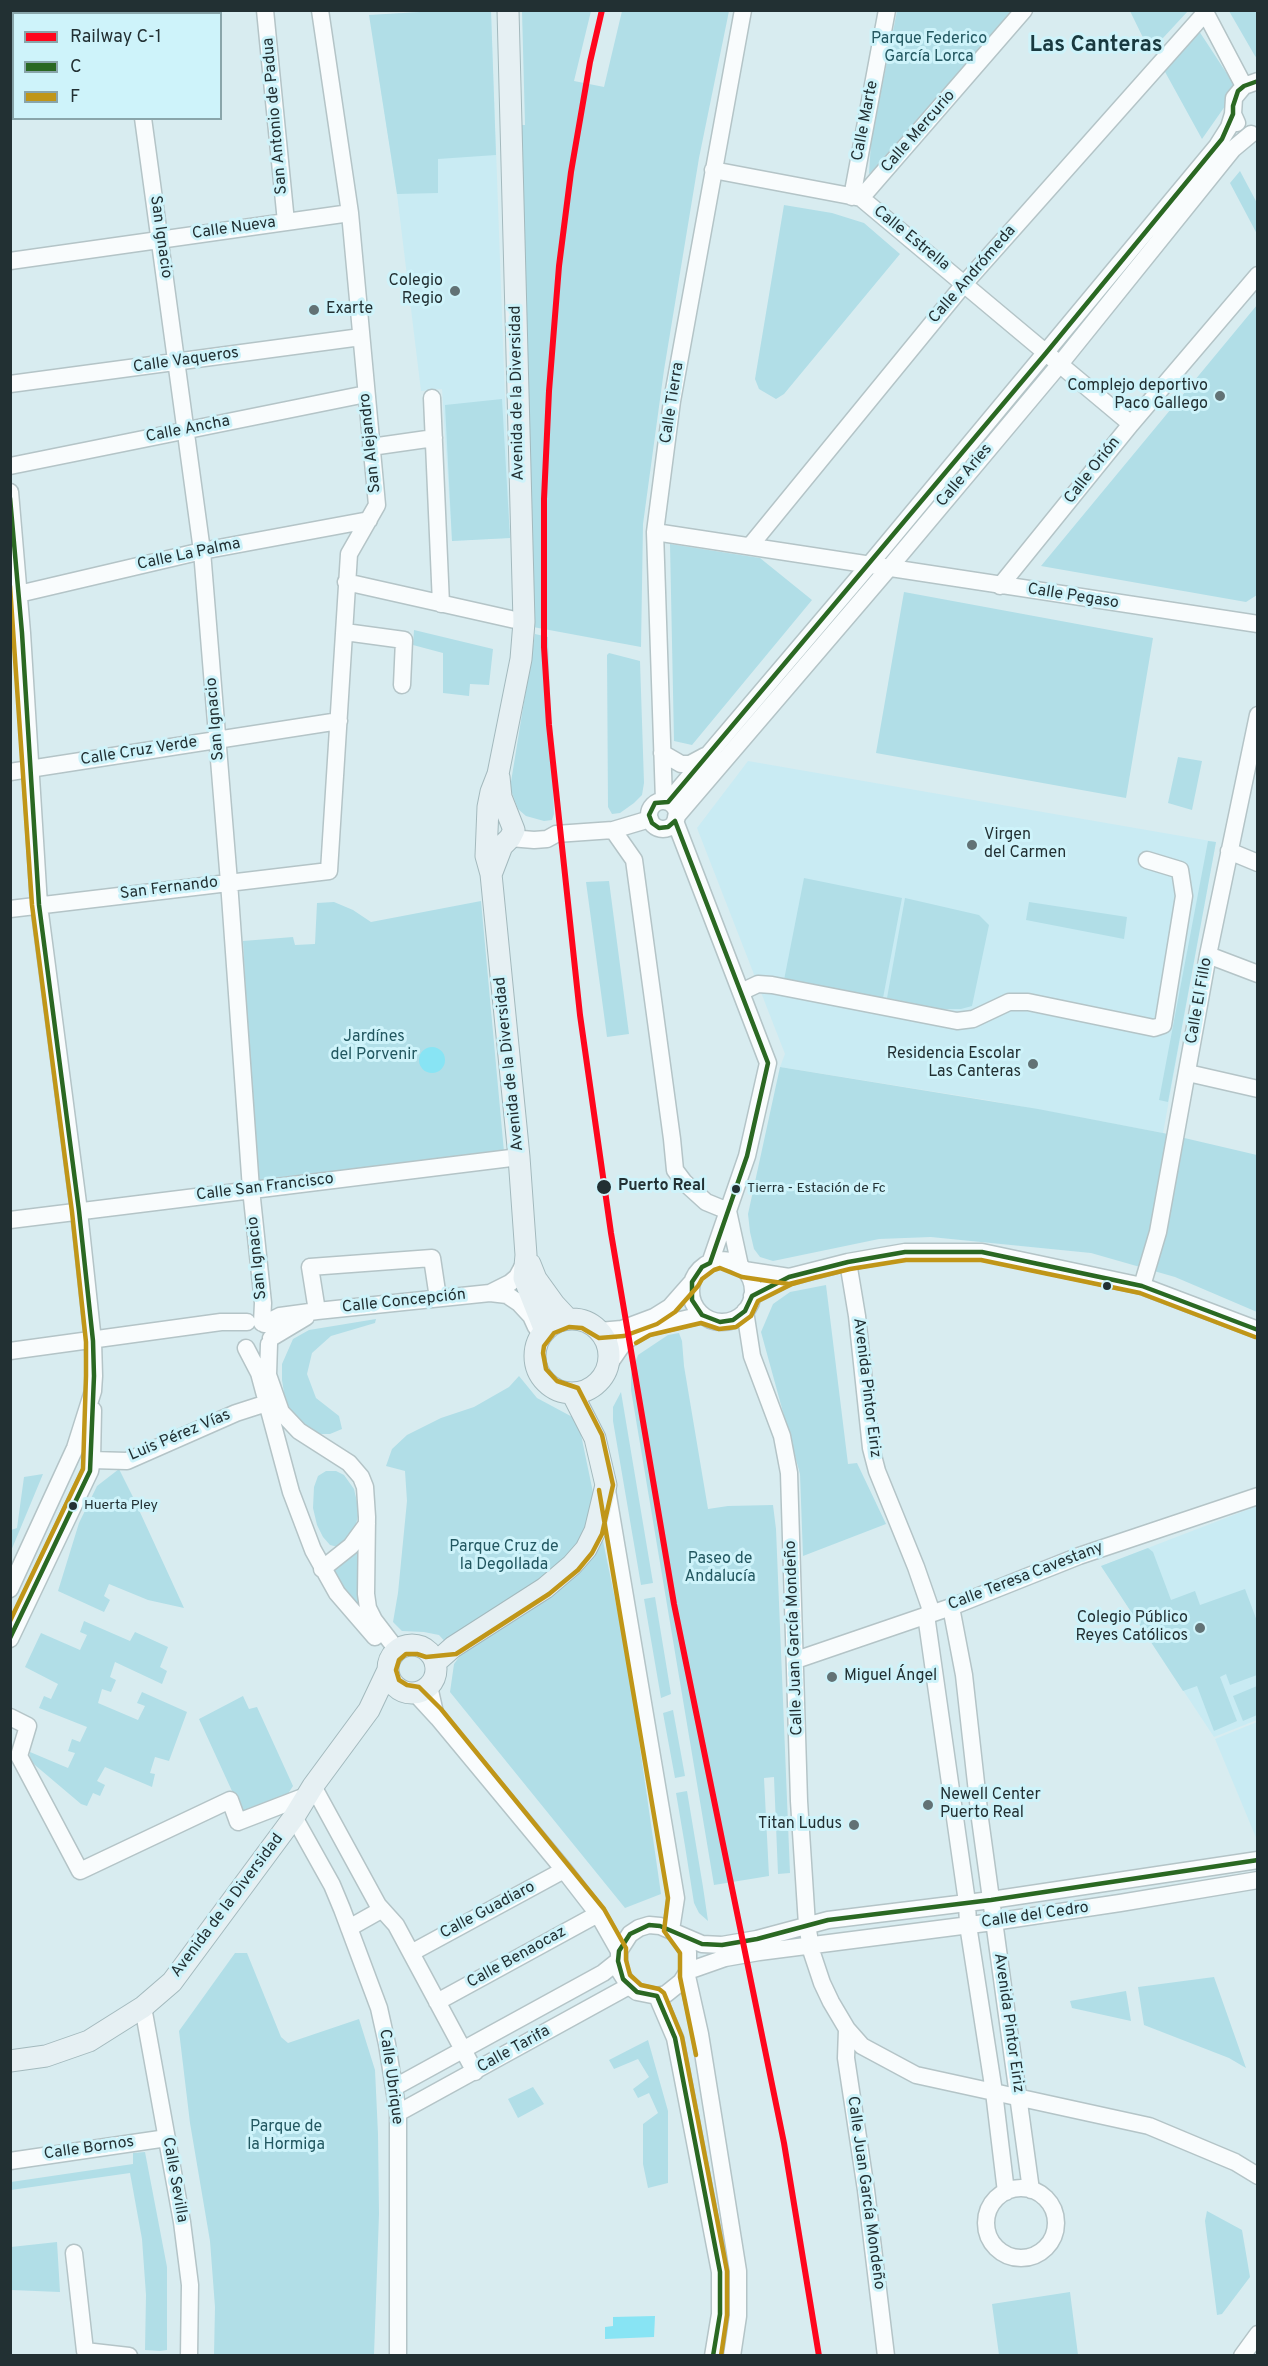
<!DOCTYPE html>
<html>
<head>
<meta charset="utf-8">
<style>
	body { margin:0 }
	#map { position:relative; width:1268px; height:2366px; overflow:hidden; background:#d8ecf0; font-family:Overpass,sans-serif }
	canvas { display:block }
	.frame { position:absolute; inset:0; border:12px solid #223033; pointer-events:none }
	.legend { position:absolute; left:12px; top:12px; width:210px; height:108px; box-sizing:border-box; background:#cef3fa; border:2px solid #89a5aa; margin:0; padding:8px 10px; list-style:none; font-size:18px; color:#223033 }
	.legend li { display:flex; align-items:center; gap:12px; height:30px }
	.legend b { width:30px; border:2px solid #89a5aa }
</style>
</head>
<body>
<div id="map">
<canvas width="1268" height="2366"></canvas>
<div class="frame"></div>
<ul class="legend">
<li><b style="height:8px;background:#ff061d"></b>Railway C-1</li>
<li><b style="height:8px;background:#2a6822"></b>C</li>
<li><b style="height:8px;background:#c09618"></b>F</li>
</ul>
</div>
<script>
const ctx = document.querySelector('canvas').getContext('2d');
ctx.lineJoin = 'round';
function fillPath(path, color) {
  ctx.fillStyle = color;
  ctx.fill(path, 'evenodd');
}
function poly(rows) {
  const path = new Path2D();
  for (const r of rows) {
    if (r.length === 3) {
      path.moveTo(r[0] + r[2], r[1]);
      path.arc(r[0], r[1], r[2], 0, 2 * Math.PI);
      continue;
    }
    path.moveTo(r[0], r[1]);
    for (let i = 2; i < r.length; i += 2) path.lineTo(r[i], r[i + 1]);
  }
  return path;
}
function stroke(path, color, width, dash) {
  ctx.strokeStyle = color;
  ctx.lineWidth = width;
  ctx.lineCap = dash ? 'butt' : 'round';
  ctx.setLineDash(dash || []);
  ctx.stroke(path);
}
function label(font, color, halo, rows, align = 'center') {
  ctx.font = font + ' Overpass,sans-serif';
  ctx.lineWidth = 6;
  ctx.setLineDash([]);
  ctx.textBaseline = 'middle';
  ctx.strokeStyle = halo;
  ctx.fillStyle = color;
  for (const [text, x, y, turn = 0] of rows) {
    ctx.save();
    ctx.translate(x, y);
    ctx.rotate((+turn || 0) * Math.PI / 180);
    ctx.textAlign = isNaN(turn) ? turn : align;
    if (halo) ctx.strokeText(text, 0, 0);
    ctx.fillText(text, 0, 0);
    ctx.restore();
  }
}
fillPath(poly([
	[437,11,491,11,510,538,452,541,442,389,421,391,397,194,379,77,373,15],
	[748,761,1216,842,1163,1133,987,1100,780,1067,785,1054,697,828],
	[1257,1506,1257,1720,1214,1737,1101,1566],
	[1257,1722,1257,1840,1215,1739]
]), '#c9ebf3');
fillPath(poly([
	[437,11,491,11,496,155,438,159,438,193,397,194,369,15],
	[522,11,591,11,574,81,604,87,622,11,729,11,699,158,664,370,643,524,641,647,533,627,518,125,525,125],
	[897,11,1015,11,893,151,869,174,871,142],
	[1130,11,1188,11,1150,52],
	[1229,11,1257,11,1257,58,1255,56],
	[1199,31,1237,89,1202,139,1164,70],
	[1240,171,1257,203,1257,234,1230,183],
	[784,205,832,213,864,223,900,254,784,394,776,399,759,389,755,379],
	[1257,305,1257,595,1246,602,1041,566],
	[502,399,510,538,452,541,445,405],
	[670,544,760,558,812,600,692,745,674,741],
	[904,592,1153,638,1126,798,876,753],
	[414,630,493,649,489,685,470,684,469,696,443,693,443,653,413,645],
	[535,634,548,637,554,814,552,820,544,821,526,816,518,809,510,788],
	[609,653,640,661,644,783,642,795,634,803,620,813,612,814,608,807,607,655],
	[1178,757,1202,761,1192,810,1168,803],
	[1208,841,1216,842,1168,1102,1159,1100],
	[804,878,902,898,883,998,784,980],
	[609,881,629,1034,607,1037,586,882],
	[905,898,979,915,989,925,972,1006,961,1009,941,1009,887,998],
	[481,901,504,1152,256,1182,243,941,293,937,295,945,315,944,317,903,334,902,353,910,371,922],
	[1029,902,1127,917,1124,939,1026,920],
	[780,1067,1038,1109,1163,1133,1257,1155,1257,1312,1175,1277,1091,1253,931,1237,879,1239,773,1261,760,1257,754,1249,750,1232,748,1214],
	[826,1285,848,1464,857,1463,886,1524,803,1556,800,1474,761,1332,773,1304,790,1292],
	[376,1319,375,1323,331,1336,312,1353,307,1374,316,1398,339,1416,342,1429,330,1434,320,1434,302,1426,286,1406,282,1380,282,1364,293,1339,309,1330],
	[679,1333,682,1341,684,1366,708,1509,728,1506,773,1505,776,1529,790,1873,778,1874,774,1777,764,1778,769,1876,714,1885,631,1390,631,1374,638,1355,668,1335],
	[519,1376,537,1398,578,1420,627,1657,661,1894,625,1908,450,1692,454,1664,459,1657,439,1635,424,1632,402,1631,393,1622,398,1593,407,1501,405,1471,386,1466,392,1449,407,1435,441,1418,474,1407,509,1387],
	[621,1392,653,1583,641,1585,613,1421,613,1407],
	[119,1469,133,1497,184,1608,148,1600,109,1584,104,1596,110,1600,104,1612,58,1591,79,1523,97,1486],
	[326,1471,336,1471,344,1475,354,1489,357,1502,358,1516,355,1528,350,1536,338,1547,330,1545,323,1537,317,1525,313,1508,314,1487,318,1476],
	[43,1474,11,1551,11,1530,17,1528,24,1477],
	[360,1545,358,1571,363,1613,332,1572],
	[1148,1548,1153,1552,1171,1600,1195,1591,1200,1605,1245,1589,1257,1621,1257,1675,1230,1685,1226,1674,1220,1677,1237,1721,1214,1731,1197,1686,1183,1691,1101,1566],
	[655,1597,671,1694,661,1698,644,1599],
	[84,1621,130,1641,135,1632,168,1647,160,1667,167,1671,162,1684,115,1662,110,1677,116,1680,111,1692,102,1689,98,1703,138,1720,145,1706,137,1703,142,1692,187,1712,169,1761,155,1757,150,1773,155,1774,152,1787,105,1767,97,1781,105,1785,100,1796,93,1793,87,1806,81,1804,29,1760,30,1752,68,1768,75,1753,68,1751,72,1739,80,1742,87,1727,39,1708,44,1696,51,1699,58,1684,25,1667,41,1633,80,1650,87,1635,80,1632],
	[1257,1686,1257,1715,1243,1721,1233,1696],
	[243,1696,249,1709,257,1707,293,1786,284,1800,243,1815,199,1719],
	[673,1710,685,1776,675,1778,663,1713],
	[687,1791,703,1887,708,1921,699,1913,694,1903,685,1846,676,1793],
	[235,1953,247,1953,281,2037,288,2043,359,2019,375,2070,378,2134,379,2214,374,2355,214,2355,215,2307,210,2241,190,2123,179,2031],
	[1214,1977,1246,2068,1229,2058,1144,2025,1138,1987],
	[1126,1991,1131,2021,1072,2008,1070,2001],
	[648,2040,668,2111,668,2183,648,2188,643,2164,643,2124,658,2113,649,2093,638,2098,633,2089,649,2077,638,2059,614,2069,609,2060],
	[533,2087,544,2104,518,2118,508,2099],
	[145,2152,167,2267,167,2350,160,2351,145,2350,146,2295,142,2239,130,2173,11,2190,11,2182,133,2164,133,2153],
	[1207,2211,1242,2230,1250,2277,1222,2314,1217,2315,1205,2221],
	[57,2242,60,2292,11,2290,11,2247],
	[1070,2292,1078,2355,999,2355,992,2304]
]), '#b1dee7');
fillPath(poly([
	[432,1060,13],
	[655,2316,654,2337,605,2339,605,2327,613,2326,613,2317]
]), '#88e4f4');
const minor = poly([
	[127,10,128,14],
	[265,10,286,222],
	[1204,10,1244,86],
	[154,14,170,10],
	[10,41,14,40],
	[143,118,202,551,229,882,251,1189,263,1303,262,1323],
	[1237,123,1233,114,1234,98,1244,86,1258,81],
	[713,170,861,198,1131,424],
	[852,197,887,10],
	[861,198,1024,10],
	[10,261,350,213],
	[10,384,361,337],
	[432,398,441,604],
	[371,447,434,438],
	[10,466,366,394],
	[10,492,22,633,39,905,79,1211,93,1341,94,1376,93,1391,75,1448,10,1589],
	[655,532,1258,624],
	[750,546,965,283,1205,13],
	[346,582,524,622],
	[1000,586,1131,424,1258,275],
	[10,596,202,551,369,520],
	[345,632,404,640,402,685],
	[662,753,681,764,690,764,705,756],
	[10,772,339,721],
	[664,801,655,532,672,401,743,10],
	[663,815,14],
	[668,802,870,564,1217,146,1229,127,1233,114],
	[676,817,889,568,1060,364,1233,149,1251,134],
	[675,821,768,1063,747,1156,710,1263],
	[613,830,634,860,672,1139,675,1170,684,1182,706,1202,728,1211],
	[510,838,534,840,547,839,556,834,613,830,650,819],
	[1229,851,1258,863],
	[10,909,329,871,349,554,377,505,350,213,320,10],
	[1208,955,1258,974],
	[741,992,758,984,772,985,957,1021,973,1019,1009,1002,1028,1002,1154,1028,1163,1025,1184,896,1180,870,1147,860],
	[1188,1073,1258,1089],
	[728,1211,740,1266],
	[10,1220,519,1157],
	[722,1291,31],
	[848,1262,857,1316,871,1448,877,1471,916,1567,932,1613],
	[744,1270,789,1277,848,1262,905,1252,982,1252,1142,1286,1258,1330],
	[1142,1286,1158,1232,1208,955,1258,715],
	[490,1293,510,1283,517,1277,524,1264],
	[752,1296,789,1277],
	[317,1311,310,1267,432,1258,438,1298],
	[745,1311,752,1356,782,1436,789,1473,799,1801,807,1925,812,1953,822,1983,831,2002,847,2029,862,2046,916,2075,1149,2126,1235,2162,1258,2176],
	[264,1324,280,1316,317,1311,490,1293,507,1295,519,1303,531,1316,536,1327],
	[599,1331,622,1329,654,1317,670,1307,692,1282],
	[271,1338,306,1317],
	[269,1344,268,1375,281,1412,299,1431,349,1463,361,1477,365,1487,367,1517,366,1594,368,1608,374,1620,397,1650],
	[246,1348,259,1373,291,1492,313,1550,337,1593,375,1637],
	[10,1351,221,1322,247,1322],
	[607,1367,625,1341,647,1328,702,1315],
	[92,1460,127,1461,236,1413,267,1403],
	[607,1490,676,1898,671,1930],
	[322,1569,351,1546,367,1524],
	[951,1607,964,1675,980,1819,1031,2190],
	[926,1615,967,1902,968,1925,994,2092,1006,2192],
	[10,1639,90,1471,92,1460,93,1410],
	[796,1660,951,1607,1079,1556,1258,1496],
	[429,1686,435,1713],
	[415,1693,438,1718,564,1870,598,1914,619,1951],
	[10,1717,28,1726,19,1756,80,1871,230,1800,238,1822,308,1795],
	[313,1786,378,1905,396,1925,475,2072],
	[294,1817,332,1885,342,1909,379,2008,387,2044,398,2113,398,2356],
	[349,1928,381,1910],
	[678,1935,688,1952,688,1971,681,1982,666,1994,657,1996,637,1992,629,1986,619,1970,619,1951,630,1934,639,1928,649,1925,660,1926,702,1944,722,1945,757,1939,828,1920,991,1900,1258,1860],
	[411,1953,564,1870],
	[688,1971,725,1958,759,1952,993,1922,1120,1903,1258,1880],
	[687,1976,700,2034,738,2271,738,2316,732,2356],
	[657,1996,675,2038,720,2272,720,2314,713,2356],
	[437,2002,598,1914],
	[143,2007,182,2222,190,2285,189,2356],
	[847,2029,846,2058,866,2190,886,2356],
	[395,2087,603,1973,618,1961],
	[398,2113,629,1986],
	[10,2161,167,2138],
	[1021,2223,35],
	[74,2253,85,2351,129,2356],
	[1242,2356,1258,2334]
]);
const major = poly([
	[508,10,524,622,521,659,498,774,491,792,488,807,486,856,491,874,519,1157,526,1255,524,1278,545,1331],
	[492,872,502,846,510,838,514,830,501,797,499,777],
	[530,1264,536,1279,554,1304,568,1319],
	[572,1356,37],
	[412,1669,24],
	[435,1663,453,1647,545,1588,572,1565,586,1549,595,1531,606,1485,595,1438,572,1393],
	[10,2061,46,2056,89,2041,143,2007,172,1982,294,1817,313,1786,369,1710,388,1670]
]);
stroke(minor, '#b4c4c7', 19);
stroke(major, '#a3b9bd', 23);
stroke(minor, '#f9fcfd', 16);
stroke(major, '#e6f0f3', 21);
stroke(poly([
	[1258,81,1244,86,1238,91,1233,106,1233,114,1222,139,1046,353,668,802,655,803,649,815,652,823,659,828,668,827,675,821,768,1063,747,1156,710,1263,702,1267,692,1282,692,1300,702,1315,720,1322,733,1320,745,1311,752,1296,789,1277,848,1262,905,1252,982,1252,1142,1286,1258,1330],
	[10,498,22,633,39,905,79,1211,93,1341,94,1376,90,1471,10,1638],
	[713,2356,720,2314,720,2272,675,2038,657,1996,637,1992,623,1979,618,1961,619,1951,630,1934,649,1925,660,1926,702,1944,722,1945,757,1939,828,1920,991,1900,1258,1860]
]), '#2a6822', 4.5);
stroke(poly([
	[10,586,32,905,72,1212,86,1342,86,1376,83,1469,10,1621],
	[636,1343,650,1335,701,1323,719,1329,736,1327,751,1316,758,1301,792,1284,817,1277],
	[599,1490,668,1898,664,1931,680,1953,680,1977,696,2055],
	[721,2356,727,2315,727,2271,682,2037,664,1993,659,1989,641,1985,630,1975,626,1960,626,1948,604,1909,441,1709,419,1687,407,1685,399,1680,396,1670,399,1660,406,1654,417,1654,426,1657,456,1654,549,1594,578,1570,592,1553,602,1534,613,1485,602,1435,578,1388,557,1381,546,1369,543,1353,544,1346,554,1333,569,1327,582,1328,599,1338,624,1336,657,1324,675,1312,698,1286,702,1279,714,1270,720,1268,742,1277,789,1284,850,1269,906,1260,981,1260,1140,1293,1255,1337]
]), '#c09618', 4.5);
stroke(poly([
	[602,10,590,62,571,172,559,266,549,391,544,499,544,647,549,725,580,1015,611,1233,674,1604,784,2143,819,2356]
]), '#ff061d', 6);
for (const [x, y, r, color] of [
	[455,291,6,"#627275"],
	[314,310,6,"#627275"],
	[1220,396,6,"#627275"],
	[972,845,6,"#627275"],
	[1033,1064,6,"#627275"],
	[604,1187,8,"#223033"],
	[736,1189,5,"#223033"],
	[1107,1286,5,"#223033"],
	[73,1506,5,"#223033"],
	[1200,1628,6,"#627275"],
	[832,1677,6,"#627275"],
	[928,1805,6,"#627275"],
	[854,1825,6,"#627275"]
]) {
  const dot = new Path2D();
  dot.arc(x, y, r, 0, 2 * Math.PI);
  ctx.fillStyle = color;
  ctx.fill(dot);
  stroke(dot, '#cef3fa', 2);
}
label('14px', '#223033', '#cef3fa', [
	["Tierra - Estación de Fc",747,1189],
	["Huerta Pley",84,1506]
], 'left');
label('16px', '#225760', '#cef3fa', [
	["Parque Federico",929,40],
	["García Lorca",929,58],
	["Jardínes",374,1038],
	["del Porvenir",374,1056],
	["Parque Cruz de",504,1548],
	["la Degollada",504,1566],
	["Paseo de",720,1560],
	["Andalucía",720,1578],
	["Parque de",286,2128],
	["la Hormiga",286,2146]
]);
label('16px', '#223033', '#cef3fa', [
	["San Antonio de Padua",276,116,-95],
	["Calle Marte",866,121,-79],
	["Calle Mercurio",919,132,-49],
	["Calle Nueva",234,229,-8],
	["San Ignacio",160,237,82],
	["Calle Estrella",911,239,39],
	["Calle Andrómeda",973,275,-49],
	["Calle Vaqueros",186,361,-8],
	["Avenida de la Diversidad",518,393,-91],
	["Calle Tierra",673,403,-81],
	["Calle Ancha",188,430,-11],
	["San Alejandro",371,443,-96],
	["Calle Orión",1093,471,-52],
	["Calle Aries",965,476,-50],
	["Calle La Palma",189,555,-12],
	["Calle Pegaso",1073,597,9],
	["San Ignacio",216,719,-95],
	["Calle Cruz Verde",139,752,-9],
	["San Fernando",169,889,-7],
	["Calle El Fillo",1200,1001,-80],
	["Avenida de la Diversidad",510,1064,-96],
	["Calle San Francisco",265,1188,-7],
	["San Ignacio",258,1258,-96],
	["Calle Concepción",404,1302,-6],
	["Avenida Pintor Eiriz",866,1388,83],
	["Luis Pérez Vías",180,1436,-23],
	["Calle Teresa Cavestany",1026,1577,-21],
	["Calle Juan García Mondeño",795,1638,-92],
	["Avenida de la Diversidad",228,1906,-53],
	["Calle Guadiaro",488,1911,-28],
	["Calle del Cedro",1035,1916,-8],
	["Calle Benaocaz",517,1958,-29],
	["Avenida Pintor Eiriz",1008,2023,82],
	["Calle Tarifa",514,2050,-29],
	["Calle Ubrique",390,2077,82],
	["Calle Bornos",89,2149,-8],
	["Calle Sevilla",174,2180,80],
	["Calle Juan García Mondeño",865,2193,82]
]);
label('16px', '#223033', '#cef3fa', [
	["Colegio",443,282],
	["Regio",443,300],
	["Exarte",326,310,"left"],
	["Complejo deportivo",1208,387],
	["Paco Gallego",1208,405],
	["Virgen",984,836,"left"],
	["del Carmen",984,854,"left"],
	["Residencia Escolar",1021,1055],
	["Las Canteras",1021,1073],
	["Colegio Público",1188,1619],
	["Reyes Católicos",1188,1637],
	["Miguel Ángel",844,1677,"left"],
	["Newell Center",940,1796,"left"],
	["Puerto Real",940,1814,"left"],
	["Titan Ludus",842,1825]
], 'right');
label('bold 16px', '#223033', '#cef3fa', [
	["Puerto Real",618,1187]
], 'left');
label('bold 22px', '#19393f', '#cef3fa', [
	["Las Canteras",1096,47]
]);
</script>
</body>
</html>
